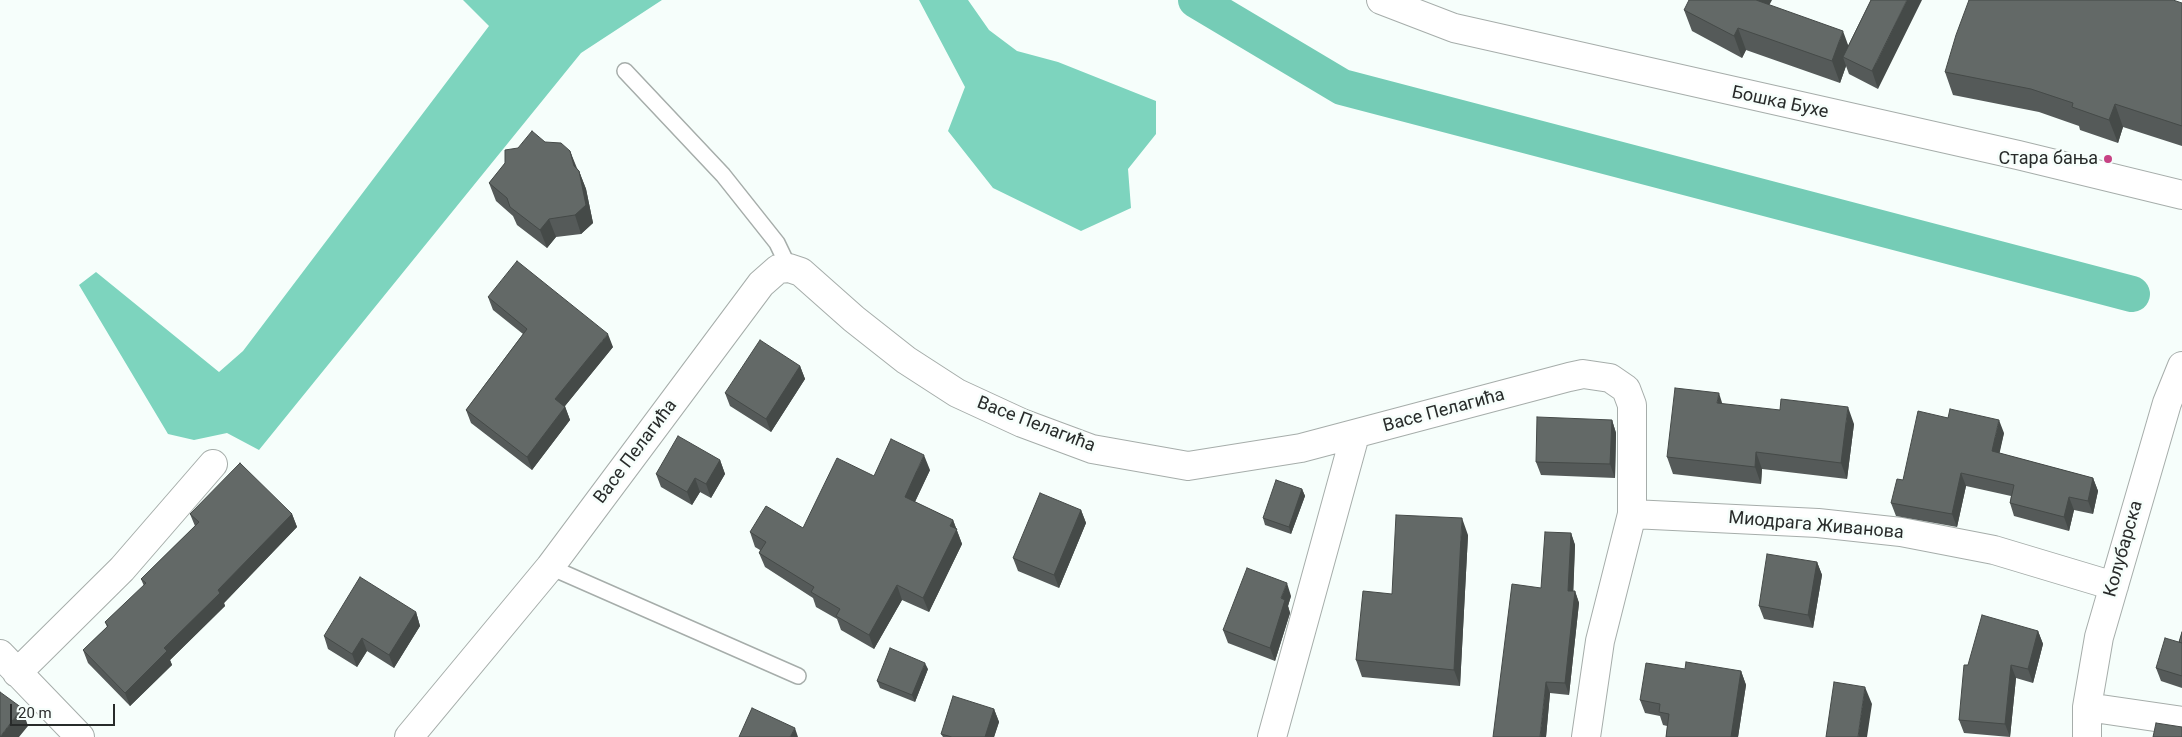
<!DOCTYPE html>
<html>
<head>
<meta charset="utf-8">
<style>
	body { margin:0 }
	#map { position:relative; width:2182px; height:737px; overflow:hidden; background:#f6fefb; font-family:Roboto,sans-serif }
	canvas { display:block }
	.scale { position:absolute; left:10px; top:704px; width:105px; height:22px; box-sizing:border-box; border:2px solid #282b2a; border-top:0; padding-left:6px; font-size:15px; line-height:18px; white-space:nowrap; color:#282b2a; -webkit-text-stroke:4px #f6fefb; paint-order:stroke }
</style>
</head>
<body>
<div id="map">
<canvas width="2182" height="737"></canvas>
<div class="scale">20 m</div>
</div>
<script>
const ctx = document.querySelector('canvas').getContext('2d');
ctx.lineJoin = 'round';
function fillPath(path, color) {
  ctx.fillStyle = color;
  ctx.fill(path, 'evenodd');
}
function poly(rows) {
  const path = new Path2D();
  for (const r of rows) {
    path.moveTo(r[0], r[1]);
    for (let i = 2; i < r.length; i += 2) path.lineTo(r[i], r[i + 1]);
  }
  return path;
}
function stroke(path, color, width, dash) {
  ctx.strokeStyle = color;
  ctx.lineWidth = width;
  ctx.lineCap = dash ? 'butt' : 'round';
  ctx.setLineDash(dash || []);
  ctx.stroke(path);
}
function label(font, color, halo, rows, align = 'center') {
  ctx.font = font + ' Roboto,sans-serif';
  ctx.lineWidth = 5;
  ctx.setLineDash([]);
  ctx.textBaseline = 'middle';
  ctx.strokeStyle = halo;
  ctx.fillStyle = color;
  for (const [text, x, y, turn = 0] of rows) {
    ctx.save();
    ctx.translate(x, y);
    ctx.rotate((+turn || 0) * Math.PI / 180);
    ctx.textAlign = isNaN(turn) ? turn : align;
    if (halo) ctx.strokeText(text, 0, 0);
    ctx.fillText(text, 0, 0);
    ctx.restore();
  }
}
fillPath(poly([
	[463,0,662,0,581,53,259,450,227,433,194,440,168,434,79,285,96,272,219,372,243,351,489,26],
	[919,0,968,0,989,30,1017,51,1058,62,1156,101,1156,134,1128,169,1131,208,1081,231,993,188,948,131,965,87]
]), '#7dd4be');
stroke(poly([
	[1196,0,1342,87,2132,294]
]), '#75ccb6', 36);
const service = poly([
	[625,71,723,175,777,243,789,268],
	[550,567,798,676]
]);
const minor = poly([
	[1632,514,1818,523,1901,532,1994,550,2114,586],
	[0,654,80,737],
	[17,673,122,569,213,464],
	[2087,707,2182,721],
	[409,737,550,567,761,284,778,269,789,268,801,272,854,319,906,360,957,393,1022,423,1092,449,1188,466,1301,448,1569,377,1583,374,1610,378,1626,389,1632,405,1632,514,1600,641,1586,737],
	[1272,737,1355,435],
	[2087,737,2087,707,2099,637,2167,403,2182,366]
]);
const secondary = poly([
	[1381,0,1454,28,2018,155,2182,195]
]);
stroke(service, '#a6adaa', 18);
stroke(minor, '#a6adaa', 30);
stroke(secondary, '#a6adaa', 30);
stroke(service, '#fff', 15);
stroke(minor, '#fff', 28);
stroke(secondary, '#fff', 28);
fillPath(poly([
	[1871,0,1878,89,1849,74,1846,66,1840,83,1746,50,1742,58,1692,31,1684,10,1769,5,1848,46],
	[2182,3,2182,146,2123,127,2118,143,2080,130,2079,126,2039,112,1953,95,1945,72],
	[545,142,570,151,577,168,579,171,586,189,593,223,581,234,556,237,547,248,517,225,513,216,496,201,489,183,518,148],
	[488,297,613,347,565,406,570,420,532,470,471,423,466,410,523,334,493,310],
	[800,366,805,379,771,432,730,406,725,393],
	[1723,404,1854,424,1847,479,1762,469,1761,484,1673,474,1667,457],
	[1612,420,1616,433,1615,478,1541,475,1536,462],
	[2004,433,1999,453,2093,478,2098,491,2093,514,2074,510,2069,531,2014,516,2010,503,2011,496,1966,486,1957,527,1896,516,1891,503,1903,480],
	[720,460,725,474,711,498,700,492,692,505,661,487,656,474],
	[930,470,915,502,953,520,962,544,929,612,902,600,874,649,841,630,837,619,816,607,813,598,765,567,759,553,760,550,755,547,750,532,803,528,874,476],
	[1302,489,1305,496,1291,534,1265,525,1263,518],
	[1081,510,1086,523,1059,588,1018,571,1013,558],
	[190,514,292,514,297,527,224,603,225,606,170,660,172,665,130,706,88,663,83,650,107,627,105,622,144,586,141,579,195,526],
	[1571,533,1575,545,1573,591,1575,591,1579,603,1569,695,1550,693,1546,737,1541,588],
	[1468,535,1460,686,1362,677,1356,660,1392,594],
	[1817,562,1822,575,1813,628,1764,619,1759,606],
	[1291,596,1288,606,1290,613,1275,661,1228,643,1223,630],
	[416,612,420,626,394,668,367,651,357,667,328,649,324,636],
	[2038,631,2043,644,2033,683,2016,678,2010,737,1964,733,1959,720,1968,665],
	[2182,632,2182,688,2161,681,2156,668,2179,642],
	[928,669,915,702,880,688,877,681],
	[1685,669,1741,671,1746,685,1738,737,1666,737,1667,726,1663,725,1660,716,1645,713,1640,700],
	[994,709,999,722,994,737,943,737,941,734]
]), '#555a59');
fillPath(poly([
	[1754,0,1772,0,1761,21],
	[1907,0,1922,0,1878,89,1872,71],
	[1738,28,1746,50,1742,58,1734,36],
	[1843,31,1851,53,1843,57,1846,66,1840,83,1832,61],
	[2115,104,2123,127,2118,143,2109,120],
	[570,151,577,170,574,166],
	[579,171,586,189,593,223,581,234,575,215],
	[549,219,556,237,547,248,540,230],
	[608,334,613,347,560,412,555,399],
	[800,366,805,379,771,432,766,419],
	[1719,393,1724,409,1717,403],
	[565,407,570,420,532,470,527,457],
	[1848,407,1854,424,1847,479,1841,463],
	[1612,420,1616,433,1615,478,1610,464],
	[1999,420,2004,433,1997,465,1992,451],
	[1756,452,1762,469,1761,484,1755,467],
	[924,455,930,470,910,512,905,497],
	[720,460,725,474,711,498,706,484],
	[1961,473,1966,486,1957,527,1952,514],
	[695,478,700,492,692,505,687,492],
	[2093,478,2098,491,2093,514,2088,501],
	[1302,489,1305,496,1291,534,1289,527],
	[2069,497,2074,510,2069,531,2064,517],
	[1081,510,1086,523,1059,588,1054,575],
	[292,514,297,527,224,603,225,606,170,660,172,665,130,706,125,693,164,648,218,590],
	[1462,518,1468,535,1460,686,1454,670],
	[953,520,962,544,929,612,923,598],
	[1571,533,1575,545,1573,602,1568,591],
	[1817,562,1822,575,1813,628,1808,615],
	[1287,583,1291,596,1288,606,1290,613,1275,661,1270,648,1281,598],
	[897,585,902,600,874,649,869,635],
	[1575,591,1579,603,1569,695,1565,683],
	[416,612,420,626,394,668,389,655],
	[2038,631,2043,644,2033,683,2028,669],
	[362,638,367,651,357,667,352,654],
	[925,663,928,669,915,702,912,695],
	[2011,665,2016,678,2010,737,2005,724],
	[1741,671,1746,685,1738,737,1731,737],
	[1546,682,1550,693,1546,737,1540,737],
	[1865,687,1872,704,1867,737,1858,737],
	[22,708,28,726,19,737,0,737],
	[994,709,999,722,994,737,985,737],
	[795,728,798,737,790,737]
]), '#454a48');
const building = poly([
	[1689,0,1756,0,1843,31,1832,61,1738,28,1734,36,1684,10,1689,0],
	[1871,0,1907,0,1872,71,1843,57,1871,0],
	[1969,0,2173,0,2182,3,2182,126,2115,104,2109,120,2072,107,2073,103,2031,89,1945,72,1956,35,1969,0],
	[532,131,545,142,561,143,570,151,574,166,579,171,586,205,575,215,549,219,540,230,510,207,507,198,489,183,505,163,505,150,518,148,532,131],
	[517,261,608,334,555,399,565,407,527,457,466,410,527,329,488,297,517,261],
	[760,340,800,366,766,419,725,393,760,340],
	[1675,388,1719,393,1717,403,1780,410,1781,399,1848,407,1841,463,1756,452,1755,467,1667,457,1675,388],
	[1950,409,1999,420,1992,451,2093,478,2088,501,2069,497,2064,517,2010,503,2014,485,1961,473,1952,514,1891,503,1897,479,1903,480,1918,411,1948,418,1950,409],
	[1537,417,1612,420,1610,464,1536,462,1537,417],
	[678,436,720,460,706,484,695,478,687,492,656,474,678,436],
	[891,439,924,455,905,497,953,520,950,526,957,529,923,598,897,585,869,635,836,616,840,609,811,592,814,587,759,553,766,542,750,532,766,506,803,528,837,458,874,476,891,439],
	[240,463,292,514,218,590,220,593,164,648,167,651,125,693,83,650,108,626,105,622,146,583,141,579,199,522,190,514,240,463],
	[1276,480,1302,489,1289,527,1263,518,1276,480],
	[1040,493,1081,510,1054,575,1013,558,1040,493],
	[1396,515,1462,518,1454,670,1356,660,1363,591,1392,594,1396,515],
	[1545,532,1571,533,1568,591,1575,591,1565,683,1546,682,1540,737,1493,737,1512,584,1541,588,1545,532],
	[1767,554,1817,562,1808,615,1759,606,1767,554],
	[1247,568,1287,583,1281,598,1285,600,1270,648,1223,630,1247,568],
	[360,577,416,612,389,655,362,638,352,654,324,636,360,577],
	[1982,615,2038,631,2028,669,2011,665,2005,724,1959,720,1964,665,1968,665,1982,615],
	[2182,632,2182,643,2179,642,2182,632],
	[2165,638,2182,643,2182,676,2156,668,2165,638],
	[890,648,925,663,912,695,877,681,890,648],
	[1686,662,1741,671,1731,737,1666,737,1669,714,1659,712,1660,704,1640,700,1646,663,1685,669,1686,662],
	[1834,682,1865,687,1858,737,1826,737,1834,682],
	[0,692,22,708,0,737,0,692],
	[953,696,994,709,985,737,952,737,941,734,953,696],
	[752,708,795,728,790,737,739,737,752,708],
	[2156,723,2182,727,2182,737,2153,737,2156,723]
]);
fillPath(building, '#636967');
stroke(building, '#454a48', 1);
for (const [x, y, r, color] of [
	[2108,159,5,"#c74284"]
]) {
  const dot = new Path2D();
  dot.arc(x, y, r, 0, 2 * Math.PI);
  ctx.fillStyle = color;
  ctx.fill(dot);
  stroke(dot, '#f6fefb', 2);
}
label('18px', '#282b2a', '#f6fefb', [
	["Бошка Бухе",1780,103,12],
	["Васе Пелагића",1444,411,-15],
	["Васе Пелагића",1036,425,21],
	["Васе Пелагића",636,452,-53],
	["Миодрага Живанова",1816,526,5],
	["Колубарска",2124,549,-74]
]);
label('18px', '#282b2a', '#f6fefb', [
	["Стара бања",2098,159]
], 'right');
</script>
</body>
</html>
